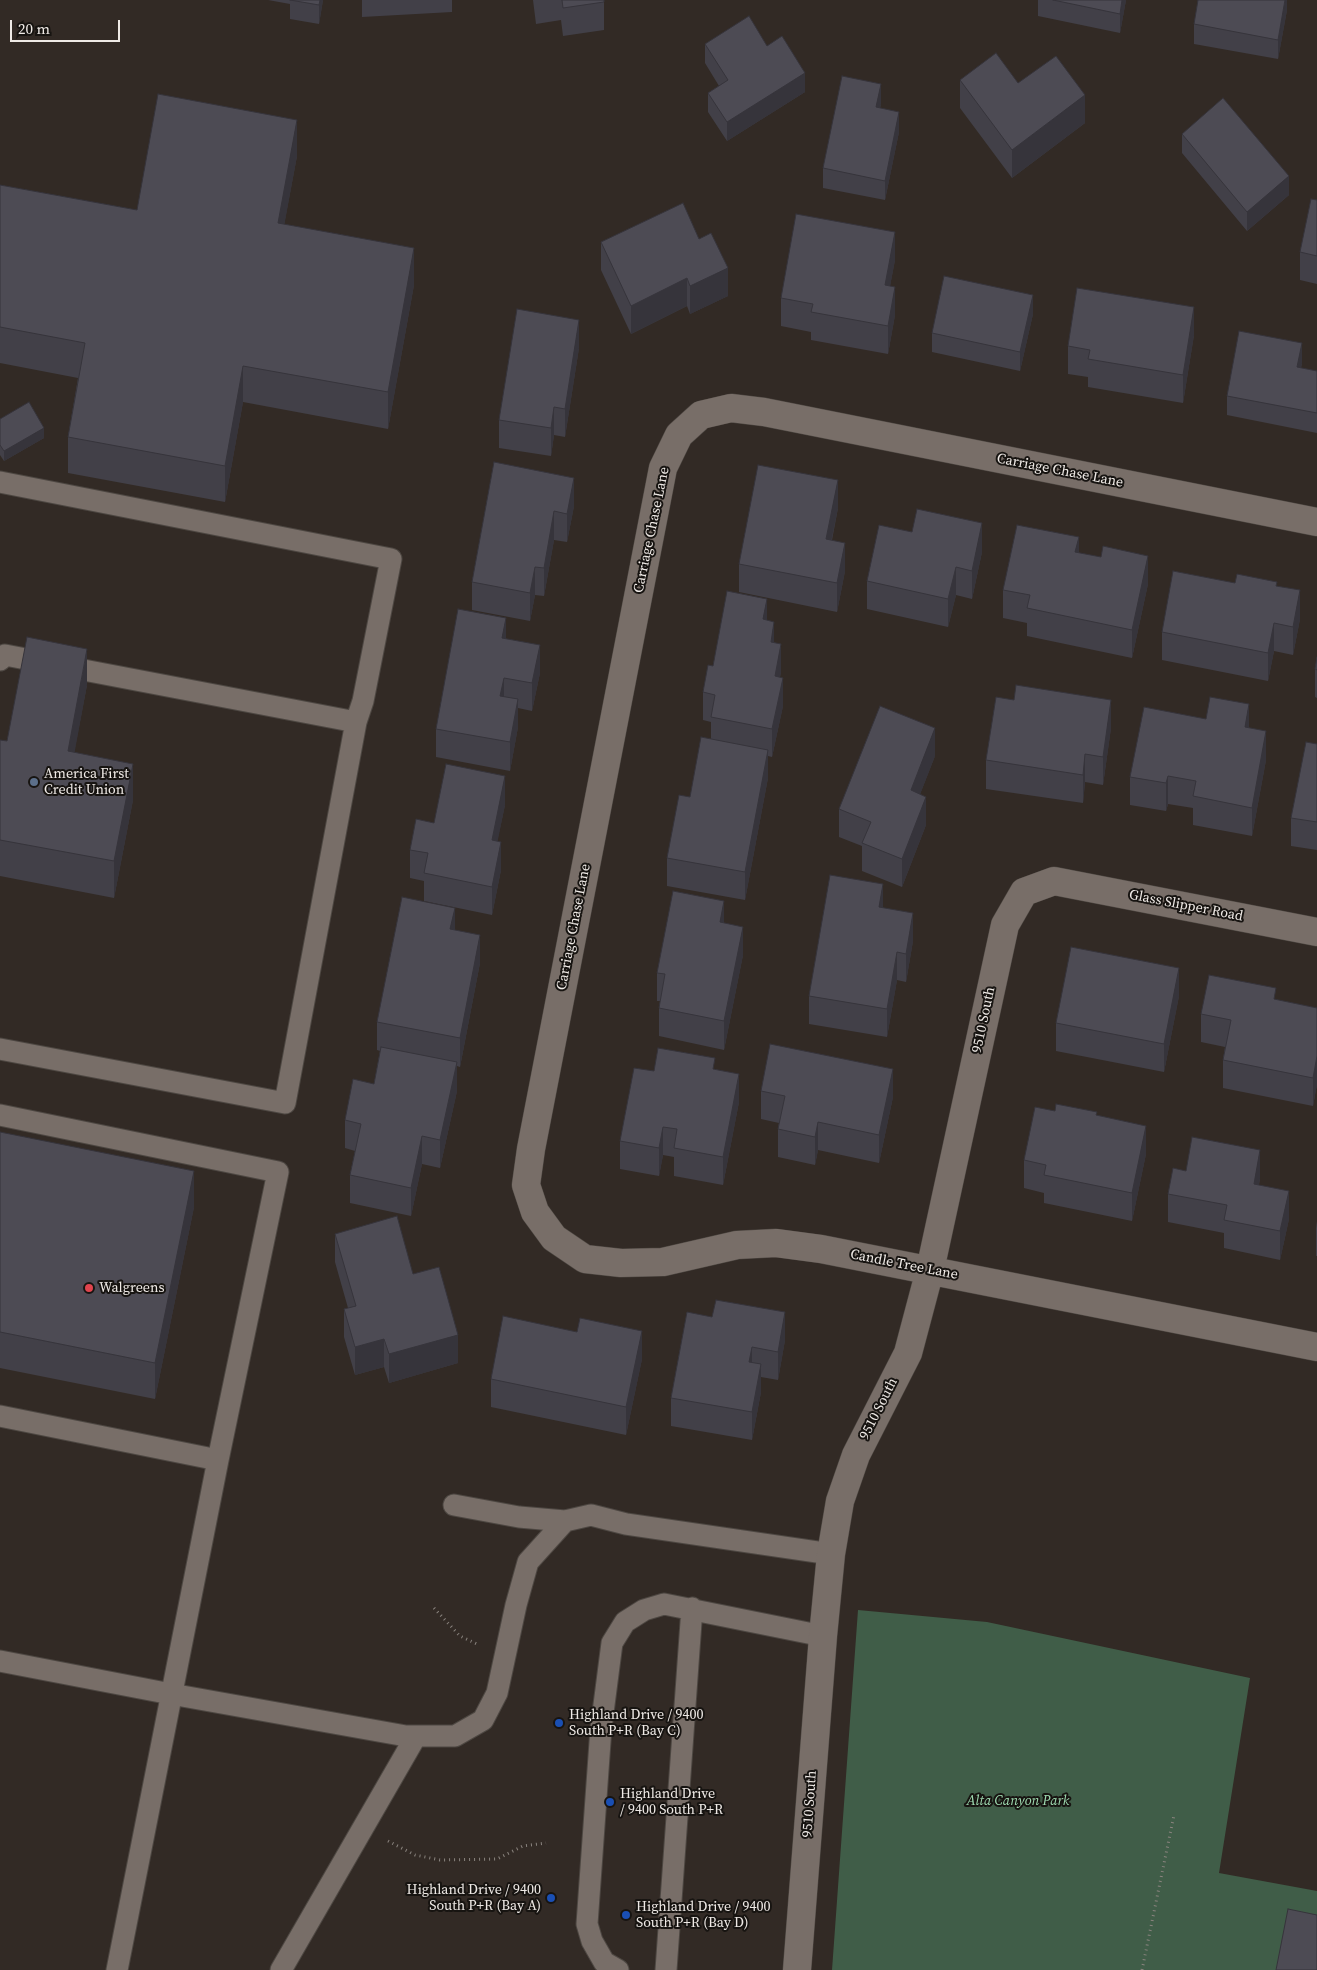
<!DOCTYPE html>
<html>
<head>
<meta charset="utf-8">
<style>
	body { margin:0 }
	#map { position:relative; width:1317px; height:1970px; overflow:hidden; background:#322a25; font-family:"Source Serif 4",serif }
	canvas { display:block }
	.scale { position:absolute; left:10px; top:20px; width:110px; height:22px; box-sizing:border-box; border:2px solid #efeae6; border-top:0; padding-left:6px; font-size:15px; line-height:18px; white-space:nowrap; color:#efeae6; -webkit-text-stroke:4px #171411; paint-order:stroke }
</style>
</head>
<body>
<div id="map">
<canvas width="1317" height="1970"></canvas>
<div class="scale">20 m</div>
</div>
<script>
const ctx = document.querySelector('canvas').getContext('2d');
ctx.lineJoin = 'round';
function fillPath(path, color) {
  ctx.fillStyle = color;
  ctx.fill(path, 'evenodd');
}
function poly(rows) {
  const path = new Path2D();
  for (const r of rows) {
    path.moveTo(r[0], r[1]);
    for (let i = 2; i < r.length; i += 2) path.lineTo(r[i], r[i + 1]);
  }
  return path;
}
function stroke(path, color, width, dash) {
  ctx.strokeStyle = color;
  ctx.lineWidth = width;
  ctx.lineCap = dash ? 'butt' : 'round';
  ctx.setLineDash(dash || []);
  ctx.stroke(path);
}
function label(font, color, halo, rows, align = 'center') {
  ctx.font = font + ' "Source Serif 4",serif';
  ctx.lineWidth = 4;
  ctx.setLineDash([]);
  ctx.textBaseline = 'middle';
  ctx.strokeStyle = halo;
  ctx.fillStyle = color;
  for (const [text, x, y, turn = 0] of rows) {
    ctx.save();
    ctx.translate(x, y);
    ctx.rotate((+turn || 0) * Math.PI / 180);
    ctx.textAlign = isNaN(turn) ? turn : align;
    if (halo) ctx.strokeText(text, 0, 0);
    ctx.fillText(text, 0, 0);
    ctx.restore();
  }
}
fillPath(poly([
	[858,1610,987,1622,1250,1678,1219,1873,1317,1891,1317,1970,832,1970]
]), '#405d48');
const service = poly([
	[0,482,391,559,363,701,356,722],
	[0,660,5,655,356,722,285,1103,0,1049],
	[0,1115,278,1172,218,1460,0,1416],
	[454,1505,519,1517,565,1521],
	[0,1661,171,1694,406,1736,455,1736,483,1720,497,1693,516,1605,528,1562,565,1521,591,1515,626,1524,831,1554],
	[117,1970,218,1460],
	[281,1970,416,1736],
	[618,1970,604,1962,592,1941,587,1924,601,1728,612,1643,625,1622,644,1610,664,1604,823,1636],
	[666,1970,692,1608]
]);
const minor = poly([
	[1317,522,764,412,731,408,701,415,679,435,663,468,531,1149,526,1185,535,1212,554,1238,585,1259,621,1263,663,1262,737,1245,776,1243,821,1249,1317,1347],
	[797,1970,823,1636,831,1554,840,1501,856,1455,908,1353,930,1270,1005,925,1024,892,1054,881,1317,932]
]);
stroke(service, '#4d4742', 23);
stroke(minor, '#4d4742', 29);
stroke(poly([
	[434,1608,460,1636,477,1644],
	[388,1841,415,1855,440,1860,497,1859,523,1846,546,1843],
	[1142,1970,1174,1815]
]), '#8a847f', 3, [1, 4]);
stroke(service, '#786e68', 21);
stroke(minor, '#786e68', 28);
fillPath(poly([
	[268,0,323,0,319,24,290,19,290,4],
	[362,0,452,0,452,12,362,17],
	[533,0,604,0,604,30,563,36,561,20,536,24],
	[1038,0,1126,0,1120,33,1038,16],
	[1287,0,1287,10,1278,59,1194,44,1194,24],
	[705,44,767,46,805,92,727,141,708,112,708,93,719,86,705,63],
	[960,80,1018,83,1085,123,1012,178,960,108],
	[881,104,880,108,899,132,885,200,823,188,823,168],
	[1182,134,1289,195,1247,231,1182,153],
	[297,156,284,225,414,285,388,429,243,402,225,502,68,473,68,437,78,378,0,363,0,185,137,210],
	[1317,200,1317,284,1300,280,1300,252],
	[699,239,728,296,690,314,687,306,631,334,601,270,601,242],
	[895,260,890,286,895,315,888,354,811,340,811,332,781,326,781,298],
	[1033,314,1020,371,932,352,932,333],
	[1194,335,1183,403,1088,387,1088,377,1068,374,1068,346],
	[579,348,565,437,554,435,551,456,499,448,499,420],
	[1302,363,1301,368,1317,371,1317,433,1227,415,1227,396],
	[0,419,44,438,4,461,0,455],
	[494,462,574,506,567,542,554,540,544,596,535,595,530,621,472,610,472,582],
	[838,508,832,540,845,571,837,612,739,592,739,564],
	[982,552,972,599,956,595,948,627,867,609,867,581],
	[1079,553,1148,584,1132,658,1027,636,1027,623,1003,618,1003,590],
	[1235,583,1277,586,1300,619,1293,655,1274,651,1268,681,1162,660,1162,632],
	[767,620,774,643,781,672,780,677,783,706,772,757,768,756,768,778,745,900,667,886,667,858,711,739,711,722,703,720,703,692,713,666],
	[506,639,540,673,532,711,518,708,518,727,510,771,436,757,436,729],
	[1317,657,1317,698,1315,697,1315,669],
	[87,685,74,753,133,800,114,898,0,876,0,740,7,741],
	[1014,700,1111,728,1103,785,1085,782,1083,803,986,789,986,760],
	[1249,728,1266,760,1252,836,1193,825,1193,808,1168,804,1166,811,1130,805,1130,777],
	[1317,744,1317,850,1291,846,1291,818],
	[935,756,920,794,926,825,902,887,862,871,862,846,839,837,839,809],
	[505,805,497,842,501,870,492,915,424,901,424,881,410,878,410,850,434,823],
	[883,908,913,941,906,982,897,980,887,1037,809,1024,809,996],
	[724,923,743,955,724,1050,659,1036,659,1008,660,1001,657,1001,657,973],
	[455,930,480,963,460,1067,457,1066,457,1091,440,1168,422,1164,411,1216,350,1203,350,1175,355,1151,345,1148,345,1120,374,1084,380,1051,377,1050,377,1022],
	[1179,996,1164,1072,1056,1051,1056,1023],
	[1276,1000,1317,1008,1317,1084,1313,1106,1223,1088,1223,1060,1225,1047,1201,1042,1201,1014],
	[715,1069,739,1102,723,1185,674,1176,674,1157,663,1155,659,1176,620,1169,620,1141,654,1071],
	[761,1091,893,1097,879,1163,818,1150,815,1165,778,1157,778,1129,779,1123,761,1119],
	[1055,1111,1097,1116,1146,1154,1132,1221,1044,1203,1044,1193,1024,1188,1024,1160],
	[0,1132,194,1207,155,1399,0,1368],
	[1260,1178,1259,1185,1289,1219,1280,1260,1224,1248,1224,1233,1168,1222,1168,1194],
	[1317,1221,1317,1256,1316,1256,1316,1228],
	[335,1234,413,1274,458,1363,389,1383,384,1367,355,1375,344,1337,344,1309,348,1308,335,1262],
	[687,1312,785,1340,778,1380,761,1377,761,1392,752,1440,671,1426,671,1398],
	[577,1332,642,1359,626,1435,491,1407,491,1379]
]), '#424048');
fillPath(poly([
	[320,0,323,0,319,24,319,5],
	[1122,0,1126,0,1120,33,1120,14],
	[1285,0,1287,0,1287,10,1278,59,1278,40],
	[805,73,805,92,727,141,727,122],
	[881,84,881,104,876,127,876,107],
	[1085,95,1085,123,1012,178,1012,150],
	[899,112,899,132,885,200,885,181],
	[297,120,297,156,278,259,278,223],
	[1289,176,1289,195,1247,231,1247,212],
	[895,232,895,260,885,313,885,285],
	[414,248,414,285,388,429,388,392],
	[728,268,728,296,690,314,690,286],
	[687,278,687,306,631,334,631,306],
	[895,287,895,315,888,354,888,326],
	[1033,295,1033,314,1020,371,1020,352],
	[1194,307,1194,335,1183,403,1183,375],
	[579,320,579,348,565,437,565,409],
	[1302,343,1302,363,1297,386,1297,367],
	[243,366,243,402,225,502,225,466],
	[554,407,554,435,551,456,551,428],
	[44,428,44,438,4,461,4,451],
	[574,478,574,506,567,542,567,514],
	[838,480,838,508,826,567,826,539],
	[554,511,554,540,544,596,544,568],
	[982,523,982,552,972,599,972,571],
	[1079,537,1079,566,1075,552],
	[845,543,845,571,837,612,837,583],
	[1148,556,1148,584,1132,658,1132,630],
	[535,567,535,595,530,621,530,593],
	[956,567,956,595,948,627,948,599],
	[1300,590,1300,619,1293,655,1293,627],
	[767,599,767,627,763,619],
	[506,618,506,646,502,638],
	[774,622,774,650,771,642],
	[1274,623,1274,651,1268,681,1268,653],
	[781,644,781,672,775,704,775,676],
	[540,645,540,673,532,711,532,683],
	[87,649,87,685,68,788,68,751],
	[504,678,504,706,500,696],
	[783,678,783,706,772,757,772,729],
	[518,699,518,727,510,771,510,742],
	[1111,700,1111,728,1103,785,1103,757],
	[1249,704,1249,732,1245,727],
	[935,728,935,756,911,818,911,790],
	[1266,731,1266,760,1252,836,1252,808],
	[768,750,768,778,745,900,745,872],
	[1085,754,1085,782,1083,803,1083,775],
	[133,764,133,800,114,898,114,861],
	[505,776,505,805,492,869,492,840],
	[1168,776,1168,804,1166,811,1166,783],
	[926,797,926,825,902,887,902,859],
	[501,842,501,870,492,915,492,887],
	[883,884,883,913,879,907],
	[724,901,724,929,720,922],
	[455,908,455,936,450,929],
	[913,913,913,941,906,982,906,954],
	[743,927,743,955,724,1050,724,1021],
	[480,935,480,963,460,1067,460,1038],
	[897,952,897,980,887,1037,887,1009],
	[1179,968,1179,996,1164,1072,1164,1044],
	[1317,1056,1317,1084,1313,1106,1313,1078],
	[457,1062,457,1091,440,1168,440,1140],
	[893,1069,893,1097,879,1163,879,1135],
	[739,1074,739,1102,723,1185,723,1157],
	[818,1122,818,1150,815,1165,815,1137],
	[1146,1126,1146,1154,1132,1221,1132,1193],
	[663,1127,663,1155,659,1176,659,1148],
	[422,1136,422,1164,411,1216,411,1188],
	[1260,1150,1260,1178,1254,1212,1254,1184],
	[194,1171,194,1207,155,1399,155,1363],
	[1289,1191,1289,1219,1280,1260,1280,1231],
	[785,1312,785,1340,778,1380,778,1352],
	[642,1331,642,1359,626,1435,626,1407],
	[458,1335,458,1363,389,1383,389,1354],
	[384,1339,384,1367,355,1375,355,1347],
	[752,1347,752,1375,749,1362],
	[761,1364,761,1392,752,1440,752,1412]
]), '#36343b');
const building = poly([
	[290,0,320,0,319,5,290,0],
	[562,0,604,0,604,2,563,8,562,0],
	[1053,0,1122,0,1120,14,1053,0],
	[1198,0,1285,0,1278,40,1194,24,1198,0],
	[749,16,767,46,782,36,805,73,727,122,708,93,728,80,705,44,749,16],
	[996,53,1018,83,1056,56,1085,95,1012,150,960,80,996,53],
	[842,76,881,84,876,107,899,112,885,181,823,168,842,76],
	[158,94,297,120,278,223,414,248,388,392,243,366,225,466,68,437,85,343,0,327,0,185,137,210,158,94],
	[1223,98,1289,176,1247,212,1182,134,1223,98],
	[1311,199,1317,200,1317,256,1300,252,1311,199],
	[683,203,699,239,711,233,728,268,690,286,687,278,631,306,601,242,683,203],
	[796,214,895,232,885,285,895,287,888,326,811,312,813,304,781,298,796,214],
	[944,276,1033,295,1020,352,932,333,944,276],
	[1077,288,1194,307,1183,375,1088,359,1090,350,1068,346,1077,288],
	[517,309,579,320,565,409,554,407,551,428,499,420,517,309],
	[1239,331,1302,343,1297,367,1317,371,1317,413,1227,396,1239,331],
	[29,402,44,428,4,451,0,445,0,419,29,402],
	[494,462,574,478,567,514,554,511,544,568,535,567,530,593,472,582,494,462],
	[758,465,838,480,826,539,845,543,837,583,739,564,758,465],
	[917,509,982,523,972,571,956,567,948,599,867,581,879,525,912,532,917,509],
	[1017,525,1079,537,1075,552,1101,557,1103,546,1148,556,1132,630,1027,608,1030,595,1003,590,1017,525],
	[1173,571,1235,583,1237,574,1277,582,1276,586,1300,590,1293,627,1274,623,1268,653,1162,632,1173,571],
	[727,591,767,599,763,619,774,622,771,642,781,644,775,676,783,678,772,729,711,717,715,695,703,692,708,665,713,666,727,591],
	[458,609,506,618,502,638,540,645,532,683,504,678,500,696,518,699,510,742,436,729,458,609],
	[27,637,87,649,68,751,133,764,114,861,0,840,0,740,7,741,27,637],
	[1317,657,1317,670,1315,669,1317,657],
	[1016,685,1111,700,1103,757,1085,754,1083,775,986,760,996,697,1014,700,1016,685],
	[1210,697,1249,704,1245,727,1266,731,1252,808,1193,796,1196,781,1168,776,1166,783,1130,777,1144,707,1206,719,1210,697],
	[880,706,935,728,911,790,926,797,902,859,862,843,871,822,839,809,880,706],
	[701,737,768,750,745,872,667,858,679,795,690,797,701,737],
	[1306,742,1317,744,1317,822,1291,818,1306,742],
	[446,764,505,776,492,840,501,842,492,887,424,873,428,853,410,850,416,819,434,823,446,764],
	[830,875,883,884,879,907,913,913,906,954,897,952,887,1009,809,996,830,875],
	[673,891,724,901,720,922,743,927,724,1021,659,1008,665,974,657,973,673,891],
	[402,897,455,908,450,929,480,935,460,1038,377,1022,402,897],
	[1071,947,1179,968,1164,1044,1056,1023,1071,947],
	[1209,975,1276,988,1274,999,1317,1008,1317,1056,1313,1078,1223,1060,1231,1020,1201,1014,1209,975],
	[770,1044,893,1069,879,1135,818,1122,815,1137,778,1129,785,1096,761,1091,770,1044],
	[381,1047,457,1062,440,1140,422,1136,411,1188,350,1175,361,1124,345,1120,353,1079,374,1084,381,1047],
	[658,1048,715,1058,713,1069,739,1074,723,1157,674,1148,677,1129,663,1127,659,1148,620,1141,634,1068,654,1071,658,1048],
	[1056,1104,1097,1112,1096,1115,1146,1126,1132,1193,1044,1175,1046,1165,1024,1160,1035,1107,1055,1111,1056,1104],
	[0,1132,194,1171,155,1363,0,1332,0,1132],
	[1192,1137,1260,1150,1254,1184,1289,1191,1280,1231,1224,1220,1227,1205,1168,1194,1173,1168,1186,1171,1192,1137],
	[397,1216,413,1274,439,1267,458,1335,389,1354,384,1339,355,1347,344,1309,356,1306,335,1234,397,1216],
	[716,1300,785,1312,778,1352,752,1347,749,1362,761,1364,752,1412,671,1398,687,1312,712,1317,716,1300],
	[503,1316,577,1332,580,1318,642,1331,626,1407,491,1379,503,1316],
	[1288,1909,1317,1915,1317,1970,1276,1970,1288,1909]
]);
fillPath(building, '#4d4b54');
stroke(building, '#36343b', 1);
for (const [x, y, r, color] of [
	[34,782,5,"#5c6f8a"],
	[89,1288,5,"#e0444e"],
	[559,1723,5,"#1a4fb4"],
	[610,1802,5,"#1a4fb4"],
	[551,1898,5,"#1a4fb4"],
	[626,1915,5,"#1a4fb4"]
]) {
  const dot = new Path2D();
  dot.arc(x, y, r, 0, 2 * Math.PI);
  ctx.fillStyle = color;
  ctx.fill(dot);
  stroke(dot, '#171411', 2);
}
label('14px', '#efeae6', '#171411', [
	["Carriage Chase Lane",1060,471,11],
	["Carriage Chase Lane",652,530,-78],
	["Glass Slipper Road",1186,906,11],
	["Carriage Chase Lane",574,927,-79],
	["9510 South",984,1020,-78],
	["Candle Tree Lane",904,1265,11],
	["9510 South",879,1409,-63],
	["9510 South",810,1804,-86]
]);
label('14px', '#efeae6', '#171411', [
	["America First",44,774],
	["Credit Union",44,790],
	["Walgreens",99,1288],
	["Highland Drive / 9400",569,1715],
	["South P+R (Bay C)",569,1731],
	["Highland Drive",620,1794],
	["/ 9400 South P+R",620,1810],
	["Highland Drive / 9400",541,1890,"right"],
	["South P+R (Bay A)",541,1906,"right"],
	["Highland Drive / 9400",636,1907],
	["South P+R (Bay D)",636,1923]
], 'left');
label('italic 14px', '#9fdbb1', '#171411', [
	["Alta Canyon Park",1018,1801]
]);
</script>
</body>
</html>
